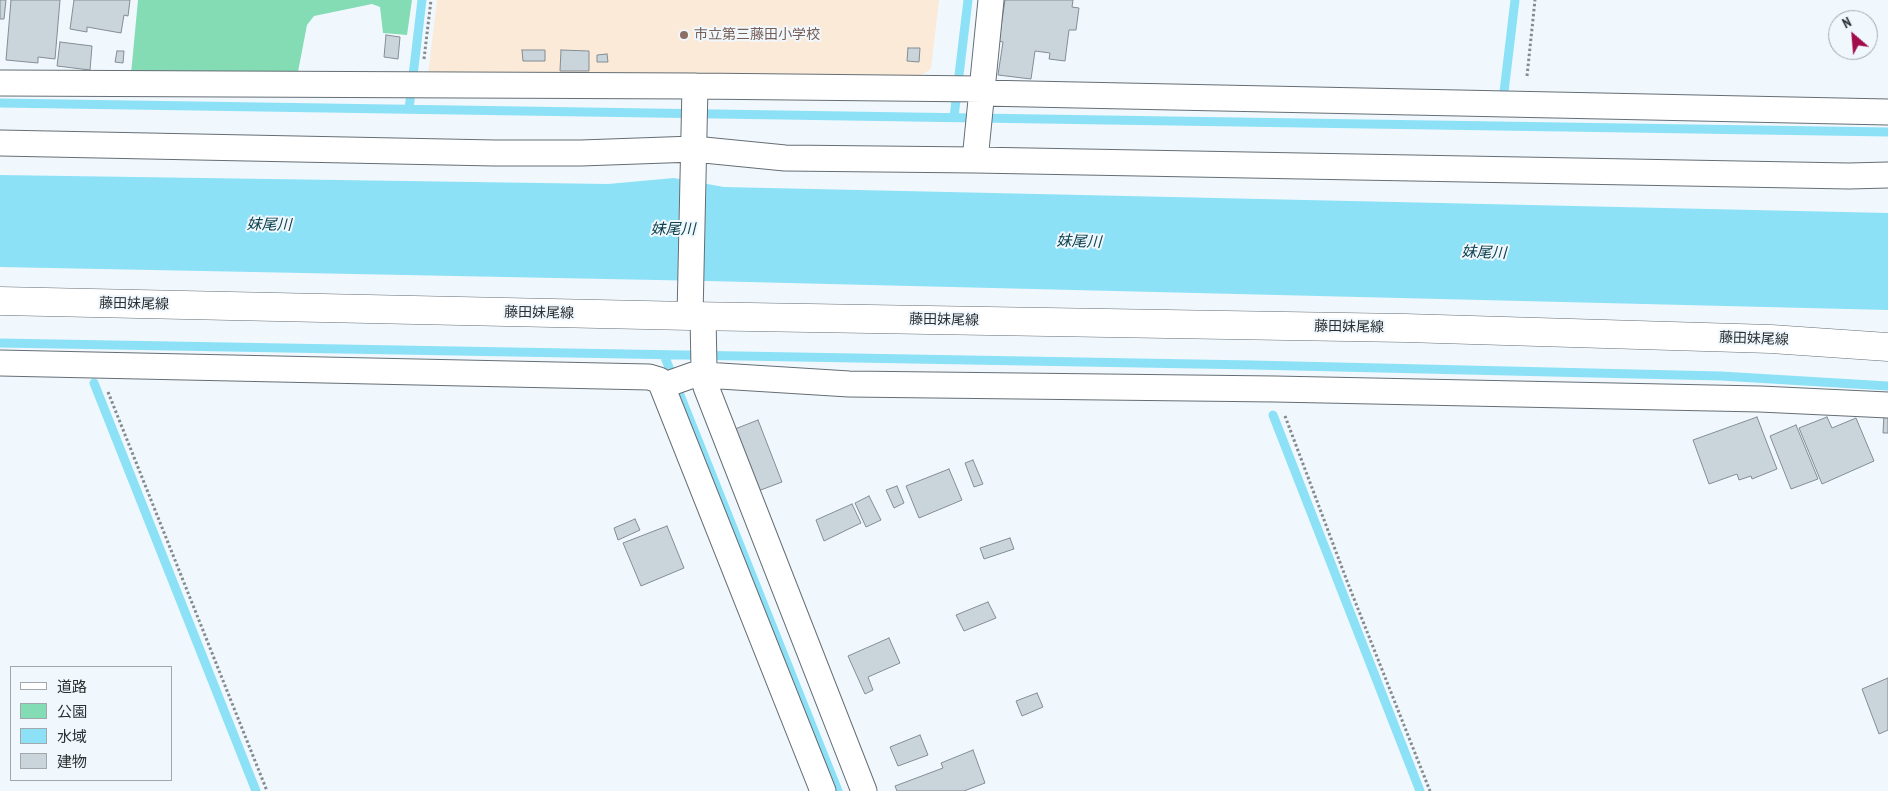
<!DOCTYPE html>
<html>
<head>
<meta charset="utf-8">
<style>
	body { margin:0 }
	#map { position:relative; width:1888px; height:791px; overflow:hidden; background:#f0f8fe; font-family:"PT Sans Narrow","Noto Sans JP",sans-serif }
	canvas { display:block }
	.legend { position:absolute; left:10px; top:666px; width:162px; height:115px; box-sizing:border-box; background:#f0f8fe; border:1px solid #a1a8ac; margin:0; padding:6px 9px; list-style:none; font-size:15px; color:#2b2f32 }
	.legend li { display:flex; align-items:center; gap:10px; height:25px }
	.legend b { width:25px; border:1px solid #a1a8ac }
	.north { position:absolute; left:1828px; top:10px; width:50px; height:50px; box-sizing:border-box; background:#f0f8fe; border:1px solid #a1a8ac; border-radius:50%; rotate:333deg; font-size:14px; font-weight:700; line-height:20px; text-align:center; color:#2b2f32 }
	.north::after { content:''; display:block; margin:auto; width:18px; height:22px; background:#a20c4d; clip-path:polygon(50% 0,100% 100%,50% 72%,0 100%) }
</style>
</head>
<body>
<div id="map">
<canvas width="1888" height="791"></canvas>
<ul class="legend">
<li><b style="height:6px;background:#fff"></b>道路</li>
<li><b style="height:14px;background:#84dcb5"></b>公園</li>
<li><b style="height:14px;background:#8de1f7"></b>水域</li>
<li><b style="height:14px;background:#cad4db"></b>建物</li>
</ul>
<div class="north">N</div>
</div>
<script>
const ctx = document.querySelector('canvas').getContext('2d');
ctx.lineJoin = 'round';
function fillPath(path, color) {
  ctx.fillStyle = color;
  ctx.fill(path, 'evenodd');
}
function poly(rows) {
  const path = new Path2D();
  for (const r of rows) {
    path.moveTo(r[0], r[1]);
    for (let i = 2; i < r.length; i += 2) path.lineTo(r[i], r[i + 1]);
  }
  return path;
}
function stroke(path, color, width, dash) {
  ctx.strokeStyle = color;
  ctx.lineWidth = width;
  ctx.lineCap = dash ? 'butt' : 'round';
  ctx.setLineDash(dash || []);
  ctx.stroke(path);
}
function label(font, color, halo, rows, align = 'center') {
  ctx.font = font + ' "PT Sans Narrow","Noto Sans JP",sans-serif';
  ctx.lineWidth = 4;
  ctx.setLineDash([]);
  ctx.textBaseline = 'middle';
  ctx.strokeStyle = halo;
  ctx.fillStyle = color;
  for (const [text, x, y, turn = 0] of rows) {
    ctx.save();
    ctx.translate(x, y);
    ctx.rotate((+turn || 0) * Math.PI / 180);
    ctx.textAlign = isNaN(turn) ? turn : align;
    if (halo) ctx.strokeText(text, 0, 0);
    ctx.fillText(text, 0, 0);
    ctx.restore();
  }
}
fillPath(poly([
	[437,0,939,0,931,69,915,79,428,75]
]), '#faead7');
fillPath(poly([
	[138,0,412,0,407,35,383,33,380,7,372,4,314,16,307,25,297,77,131,74]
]), '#84dcb5');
fillPath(poly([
	[0,175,608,184,674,178,724,187,1888,213,1888,310,707,281,0,267]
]), '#8de1f7');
stroke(poly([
	[1504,92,1515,0],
	[0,103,1888,132],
	[409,109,422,0],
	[954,117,968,0],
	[0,343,1253,365,1721,376,1888,386],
	[664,355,838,791],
	[94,383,256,791],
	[1273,415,1420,791]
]), '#8de1f7', 9);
const building = poly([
	[0,0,6,0,4,19,0,19,0,0],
	[11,0,60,0,55,59,38,57,38,63,6,60,11,0],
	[74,0,130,0,128,16,124,15,121,33,87,27,87,32,70,29,74,0],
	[1005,0,1073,0,1072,7,1079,8,1076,30,1069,30,1065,61,1049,59,1050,53,1035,51,1031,79,998,75,1003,42,999,41,1005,0],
	[386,35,400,37,398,59,384,57,386,35],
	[60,42,92,46,90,70,57,66,60,42],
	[908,48,920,48,919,62,907,61,908,48],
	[522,50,545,50,545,61,523,61,522,50],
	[561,50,589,51,589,71,560,71,561,50],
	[117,51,124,51,123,63,115,62,117,51],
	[607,54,608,62,597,62,597,55,607,54],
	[1884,414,1888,414,1888,433,1883,433,1884,414],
	[1757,417,1777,469,1752,479,1751,476,1739,480,1737,474,1709,484,1693,440,1757,417],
	[1827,417,1832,428,1856,418,1874,461,1822,484,1799,428,1827,417],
	[758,420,782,482,758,491,735,429,758,420],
	[1796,425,1818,479,1791,489,1770,436,1796,425],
	[973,460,983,484,974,487,965,463,973,460],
	[949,469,962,500,919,518,906,486,949,469],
	[897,486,904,503,894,508,886,490,897,486],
	[869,496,881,520,866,527,855,503,869,496],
	[852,504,861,523,824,541,816,520,852,504],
	[635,519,640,530,618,540,614,528,635,519],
	[667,526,684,568,641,586,623,543,667,526],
	[1010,538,1014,549,984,559,980,548,1010,538],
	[988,602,996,618,964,631,956,615,988,602],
	[889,638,900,663,868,677,873,690,865,694,848,656,889,638],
	[1888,678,1888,730,1879,734,1862,689,1888,678],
	[1037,693,1043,707,1022,716,1016,701,1037,693],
	[920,735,928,755,898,766,890,747,920,735],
	[973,750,985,783,964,791,897,791,895,786,943,768,941,763,973,750]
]);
fillPath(building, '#cad4db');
stroke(building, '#848d94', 1);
const street = poly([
	[0,83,695,86,982,89],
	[982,93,1888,112],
	[0,143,495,153,581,153,694,149,785,158,975,160,991,0],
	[975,160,1849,176,1888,175],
	[690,316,695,86],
	[703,316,704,368,706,387,864,791],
	[0,363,649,377,659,380,662,386,823,791],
	[662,386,693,375,704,375,849,384,1275,389,1760,399,1888,405]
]);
const secondary = poly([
	[0,301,690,316,1405,328,1771,339,1888,347]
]);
stroke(street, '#656e74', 27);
stroke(secondary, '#656e74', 29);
stroke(poly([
	[424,59,431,0],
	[1527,76,1535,0],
	[108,392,267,791],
	[1285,416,1347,581,1430,791]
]), '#848a8e', 3, [2.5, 2.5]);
stroke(street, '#fff', 25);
stroke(secondary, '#fff', 28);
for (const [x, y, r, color] of [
	[684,35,5,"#8d6e63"]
]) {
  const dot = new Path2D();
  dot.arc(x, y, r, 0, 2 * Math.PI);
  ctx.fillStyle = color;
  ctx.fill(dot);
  stroke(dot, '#f0f8fe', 2);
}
label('14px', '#785e54', '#f0f8fe', [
	["市立第三藤田小学校",694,35]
], 'left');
label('14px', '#2b2f32', '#f0f8fe', [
	["藤田妹尾線",134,304,1],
	["藤田妹尾線",539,313,1],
	["藤田妹尾線",944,320,1],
	["藤田妹尾線",1349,327,1],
	["藤田妹尾線",1754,339,2]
]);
label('italic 15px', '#0f424e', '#f0f8fe', [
	["妹尾川",269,225,1],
	["妹尾川",673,230],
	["妹尾川",1079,242,2],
	["妹尾川",1484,253,2]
]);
</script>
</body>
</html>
